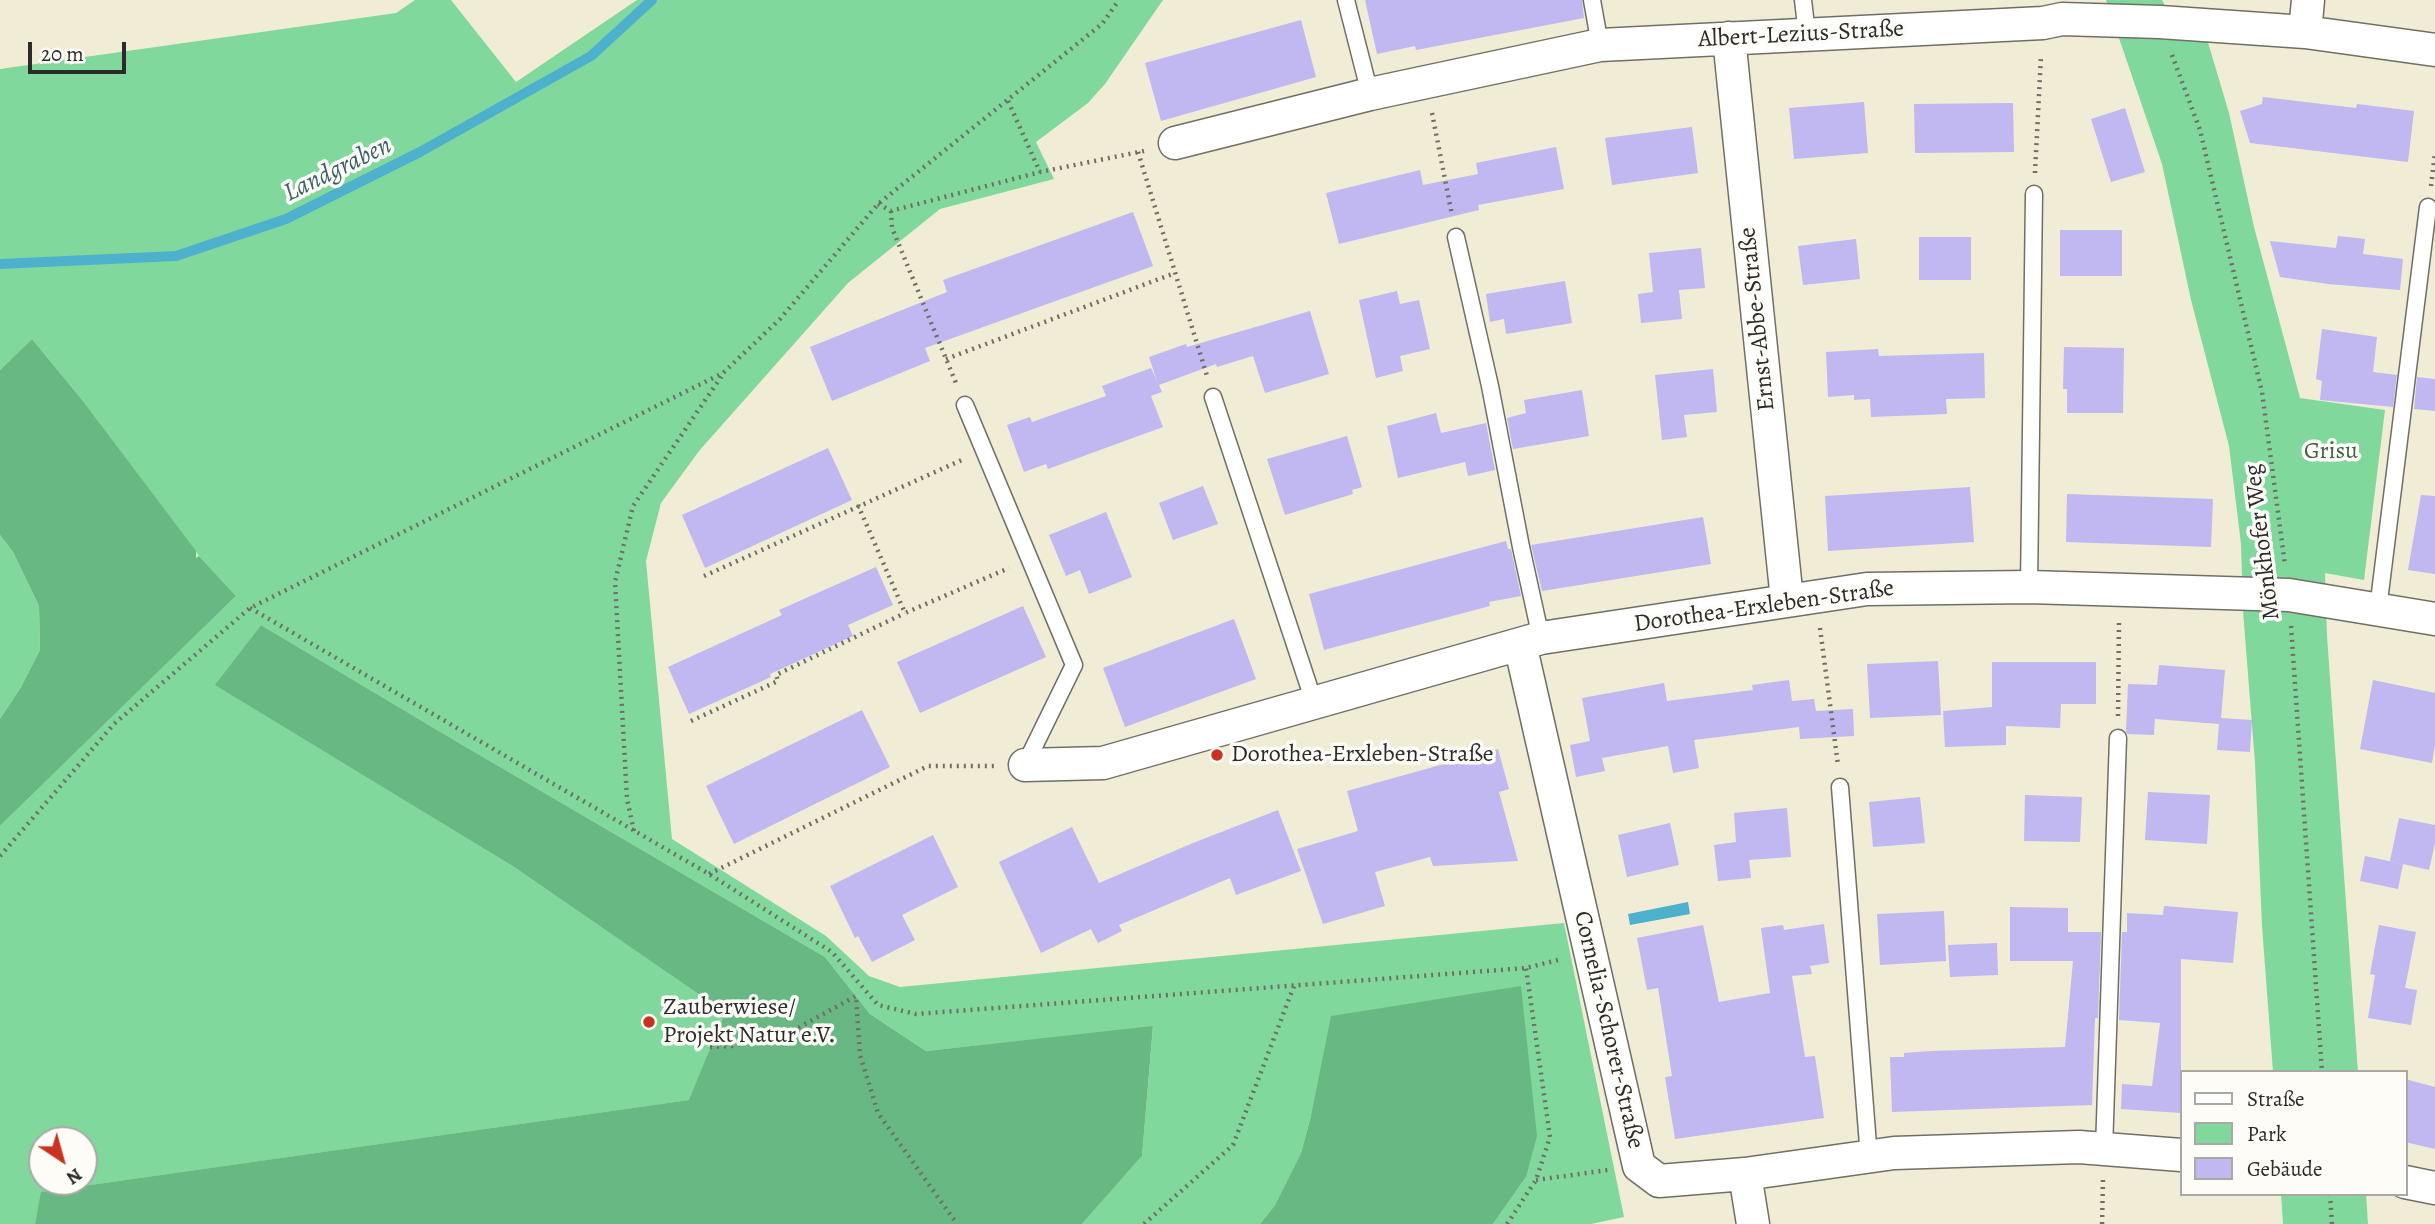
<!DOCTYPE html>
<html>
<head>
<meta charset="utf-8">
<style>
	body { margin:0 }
	#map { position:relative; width:2435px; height:1224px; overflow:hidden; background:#f1ecd5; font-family:Alegreya,serif }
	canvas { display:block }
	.legend { position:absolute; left:2180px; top:1070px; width:228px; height:126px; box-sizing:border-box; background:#fdfcf7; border:2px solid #a9a8a5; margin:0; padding:9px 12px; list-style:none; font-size:21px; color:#2b2b2b }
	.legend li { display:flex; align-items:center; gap:14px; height:35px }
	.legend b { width:35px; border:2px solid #a9a8a5 }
	.north { position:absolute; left:28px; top:1126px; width:70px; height:70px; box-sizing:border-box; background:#fdfcf7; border:2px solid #a9a8a5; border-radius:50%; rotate:144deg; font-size:19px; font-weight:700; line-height:28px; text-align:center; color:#2b2b2b }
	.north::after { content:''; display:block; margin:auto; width:24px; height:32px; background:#c8321e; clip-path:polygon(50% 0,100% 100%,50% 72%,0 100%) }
	.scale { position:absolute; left:28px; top:42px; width:98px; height:32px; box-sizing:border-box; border:4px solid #2b2b2b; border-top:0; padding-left:9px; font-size:21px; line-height:24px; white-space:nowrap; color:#2b2b2b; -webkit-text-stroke:5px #fdfcf7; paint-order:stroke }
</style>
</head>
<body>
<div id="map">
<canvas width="2435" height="1224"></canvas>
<ul class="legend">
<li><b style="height:9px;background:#fff"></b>Straße</li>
<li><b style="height:19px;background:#81d89d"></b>Park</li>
<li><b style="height:19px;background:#c1b7f1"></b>Gebäude</li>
</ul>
<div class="north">N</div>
<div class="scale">20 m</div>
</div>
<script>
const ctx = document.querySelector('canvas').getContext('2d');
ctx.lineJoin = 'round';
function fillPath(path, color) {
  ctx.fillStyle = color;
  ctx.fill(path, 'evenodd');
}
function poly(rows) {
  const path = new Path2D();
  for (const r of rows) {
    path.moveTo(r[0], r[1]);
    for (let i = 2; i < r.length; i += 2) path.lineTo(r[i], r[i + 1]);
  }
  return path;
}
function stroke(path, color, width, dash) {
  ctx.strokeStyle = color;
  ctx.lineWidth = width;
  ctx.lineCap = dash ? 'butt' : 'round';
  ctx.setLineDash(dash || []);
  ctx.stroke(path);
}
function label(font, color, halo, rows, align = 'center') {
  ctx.font = font + ' Alegreya,serif';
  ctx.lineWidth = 7;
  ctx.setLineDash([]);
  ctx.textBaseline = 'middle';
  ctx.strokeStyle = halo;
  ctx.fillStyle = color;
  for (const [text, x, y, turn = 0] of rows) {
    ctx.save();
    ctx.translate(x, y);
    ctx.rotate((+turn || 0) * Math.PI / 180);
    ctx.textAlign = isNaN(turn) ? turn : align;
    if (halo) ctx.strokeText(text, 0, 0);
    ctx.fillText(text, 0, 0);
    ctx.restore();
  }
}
fillPath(poly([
	[415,0,451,0,516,82,637,0,1163,0,1105,84,1088,103,1036,142,1054,179,940,209,848,283,699,451,661,503,646,561,672,839,826,936,869,976,900,987,1564,923,1624,1217,1591,1224,1493,1224,1526,1177,1311,1116,1301,1153,1275,1205,1260,1224,1082,1224,1142,1156,1153,1027,926,1051,870,1014,825,957,454,740,261,625,216,685,514,867,725,1011,690,1100,42,1192,35,1224,0,1224,0,826,236,596,199,556,83,401,32,339,0,370,0,69,396,13],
	[42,1140,84,1140,84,1182,42,1182],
	[2106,0,2162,0,2181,37,2207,39,2229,113,2254,227,2300,398,2385,410,2364,580,2325,573,2327,636,2358,1072,2273,1072,2262,926,2255,763,2243,611,2241,544,2229,446,2191,300,2162,164],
	[0,535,13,552,39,606,40,650,21,687,0,719],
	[2281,1194,2366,1194,2368,1224,2283,1224]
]), '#81d89d');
fillPath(poly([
	[32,339,83,401,196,551,196,558,199,556,236,596,0,826,0,719,21,687,40,650,39,606,13,552,0,535,0,370],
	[261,625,454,740,825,957,870,1014,926,1051,1153,1026,1142,1156,1082,1224,35,1224,41,1192,689,1100,725,1012,514,867,215,685],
	[1521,986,1537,1136,1526,1177,1493,1224,1260,1224,1275,1205,1301,1153,1311,1116,1331,1016]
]), '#68b884');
fillPath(poly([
	[1688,902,1690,914,1630,925,1628,914]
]), '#4db0cc');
stroke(poly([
	[0,264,176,256,286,219,420,152,591,56,652,0]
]), '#4db0cc', 10);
fillPath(poly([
	[1365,0,1582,0,1584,18,1416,50,1415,46,1377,54],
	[1301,20,1316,77,1161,121,1145,63],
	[2263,97,2356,108,2357,104,2414,111,2408,162,2250,143,2240,111,2262,104],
	[1864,102,1868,153,1794,159,1789,108],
	[2013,103,2014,152,1915,153,1914,104],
	[2125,108,2145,172,2111,182,2091,119],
	[1692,127,1698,173,1612,185,1605,138],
	[1556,147,1564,189,1478,205,1479,210,1339,244,1326,193,1420,170,1423,185,1478,174,1476,163],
	[1133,212,1153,266,925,348,930,361,832,401,810,347,947,292,943,280],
	[2060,230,2122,230,2122,276,2060,276],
	[2338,236,2365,239,2363,254,2403,259,2400,290,2328,284,2280,277,2270,241,2336,248],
	[1919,237,1971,237,1971,280,1919,280],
	[1856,239,1860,279,1803,285,1798,246],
	[1701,248,1705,288,1679,290,1682,319,1641,323,1638,294,1653,292,1649,253],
	[1565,281,1572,323,1506,334,1504,319,1490,322,1486,294],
	[1397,291,1400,304,1419,300,1430,349,1400,356,1403,371,1376,378,1359,300],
	[1310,311,1329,374,1265,393,1253,356,1217,367,1216,364,1159,385,1162,392,1151,396,1163,427,1048,469,1046,464,1024,472,1007,425,1030,417,1032,422,1106,396,1102,386,1151,368,1157,381,1149,357,1186,344,1187,347],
	[2322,329,2377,337,2373,372,2397,375,2393,407,2320,400,2322,381,2316,379],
	[2064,347,2124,348,2123,413,2067,413,2067,389,2063,389],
	[1878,349,1879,356,1984,353,1985,398,1946,399,1947,414,1871,417,1870,399,1854,400,1854,395,1828,397,1826,352],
	[1713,369,1717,412,1684,415,1687,437,1662,440,1655,375],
	[2417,377,2435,379,2435,411,2414,409],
	[1582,390,1589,436,1513,449,1507,418,1526,413,1524,400],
	[1436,413,1441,433,1486,423,1495,470,1468,476,1465,462,1398,478,1387,426],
	[1347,436,1362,487,1352,490,1353,494,1285,515,1267,459],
	[828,448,852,500,705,568,682,515],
	[1203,486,1218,524,1173,540,1159,503],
	[1970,487,1974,542,1828,551,1825,496],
	[2067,494,2213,499,2211,547,2066,542],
	[2421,495,2435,496,2435,574,2408,570],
	[1106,512,1132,577,1089,594,1080,570,1066,576,1049,535],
	[1703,517,1711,564,1542,591,1531,545],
	[1506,541,1508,549,1511,549,1521,596,1489,602,1490,606,1324,650,1309,594],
	[876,567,893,605,848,625,853,636,770,674,771,677,689,714,668,667,782,615,779,610],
	[1023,606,1046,657,920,713,897,662],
	[1234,619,1256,679,1125,727,1103,668],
	[1938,661,1941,715,1870,718,1867,664],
	[1992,662,2096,662,2096,704,2061,704,2060,728,2006,726,2006,745,1945,747,1943,711,1992,707],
	[2159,665,2225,670,2221,718,2252,720,2250,752,2217,750,2219,724,2155,719,2154,735,2127,734,2126,731,2128,684,2157,685],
	[1789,680,1792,701,1814,699,1816,711,1853,709,1854,736,1800,739,1799,727,1694,740,1699,768,1673,773,1668,746,1602,758,1605,771,1576,777,1570,745,1590,741,1582,698,1664,683,1667,701,1753,690,1752,685],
	[2373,680,2435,693,2435,745,2432,763,2360,749],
	[862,710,890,767,734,844,706,786],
	[1498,749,1509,789,1499,792,1518,861,1433,866,1430,857,1375,872,1385,906,1323,924,1297,849,1358,831,1347,791],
	[2148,792,2210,795,2207,844,2145,840],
	[2025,795,2082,797,2080,842,2024,841],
	[1920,797,1925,843,1873,847,1869,802],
	[1787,808,1791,857,1749,860,1751,878,1718,881,1714,845,1736,842,1734,813],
	[1278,810,1301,871,1236,895,1230,878,1119,925,1122,931,1098,943,1091,929,1041,953,999,862,1072,827,1099,883,1193,843],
	[2399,818,2435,825,2435,843,2429,870,2390,861],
	[1670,823,1679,865,1627,877,1618,835],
	[933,835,958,887,902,915,915,940,872,962,858,936,855,938,830,886],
	[2365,856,2403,864,2398,889,2360,881],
	[2164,906,2238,912,2233,963,2181,959,2181,1113,2121,1109,2122,1084,2152,1086,2160,1023,2119,1020,2122,932,2127,932,2127,913,2163,915],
	[2010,907,2068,908,2068,932,2101,932,2098,1018,2095,1018,2092,1105,1892,1112,1890,1057,1904,1057,1904,1053,1931,1051,2065,1047,2073,961,2010,961],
	[1944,911,1946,961,1880,965,1877,914],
	[1824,924,1829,963,1810,966,1812,974,1792,976,1805,1057,1815,1056,1824,1118,1675,1139,1665,1077,1672,1076,1658,988,1647,990,1637,938,1703,925,1719,1002,1770,993,1761,928,1783,925,1784,930],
	[2379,925,2416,932,2405,988,2417,990,2411,1025,2368,1018,2375,975,2370,974],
	[1997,943,1998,975,1950,977,1948,945],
	[2405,1079,2435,1087,2435,1149,2405,1142]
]), '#c1b7f1');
const lane = poly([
	[1346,0,1370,94],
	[1592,0,1600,45],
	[1803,0,1807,34],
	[1456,237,1490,386,1521,547,1541,638],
	[1213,397,1314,702],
	[965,405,1074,665,1025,765],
	[2029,587,2034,194],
	[2378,609,2428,207],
	[1840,787,1869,1158],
	[2104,1149,2118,738]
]);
const street = poly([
	[2305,32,2308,0],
	[1729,38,1787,600],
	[1175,143,1370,94,1600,45,2043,23,2062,19,2160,22,2305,32,2435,50],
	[1520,644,1639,1166,1659,1181,1745,1174,1894,1153,2079,1147,2181,1155],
	[1025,765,1103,763,1541,638,1867,589,2029,587,2289,595,2435,619],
	[1745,1174,1753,1224],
	[2405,1182,2435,1188]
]);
stroke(lane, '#706f66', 19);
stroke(street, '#706f66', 35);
stroke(poly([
	[2172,55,2200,130,2262,392,2285,565],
	[1008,101,1040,172],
	[1432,113,1452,215],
	[1138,152,1207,376],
	[2035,173,2041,56],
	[2431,186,2435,153],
	[878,204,891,211,1040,172,1144,151],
	[891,211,892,228,956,383],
	[946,359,1175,273],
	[858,505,905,613,1009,568],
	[704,576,964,459],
	[250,608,709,874,832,952,878,1005,916,1014,1526,968,1562,959],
	[2291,626,2322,1072],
	[1820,628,1838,765],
	[2118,716,2119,619],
	[691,721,778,681,776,675,905,613],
	[634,831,627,799,615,582,633,506,723,374],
	[0,856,114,724,250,608,723,373,780,319,878,204,1102,24,1119,0],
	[709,874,928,766,996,766],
	[710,1047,732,1046,794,1030,856,996,860,1055,878,1113,957,1224],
	[1536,1180,1608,1170],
	[2330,1194,2332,1224],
	[1144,1224,1233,1145,1294,986],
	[1507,1224,1536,1180,1550,1137,1526,968],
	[2102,1224,2103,1179]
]), '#706f66', 4.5, [2, 5]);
stroke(lane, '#fff', 16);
stroke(street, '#fff', 32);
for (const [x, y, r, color] of [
	[1217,755,7,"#c8321e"],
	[649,1022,7,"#c8321e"]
]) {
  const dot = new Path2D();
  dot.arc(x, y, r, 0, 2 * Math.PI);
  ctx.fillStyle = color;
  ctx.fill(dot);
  stroke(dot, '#fdfcf7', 2.5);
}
label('24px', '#2b2b2b', '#fdfcf7', [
	["Albert-Lezius-Straße",1801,35,-3],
	["Ernst-Abbe-Straße",1758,319,-96],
	["Mönkhofer Weg",2263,542,-97],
	["Dorothea-Erxleben-Straße",1764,607,-8],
	["Cornelia-Schorer-Straße",1608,1030,77]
]);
label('24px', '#455f4d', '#fdfcf7', [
	["Grisu",2331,452]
]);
label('24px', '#2b2b2b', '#fdfcf7', [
	["Dorothea-Erxleben-Straße",1231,755],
	["Zauberwiese/",663,1008],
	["Projekt Natur e.V.",663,1036]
], 'left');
label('italic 26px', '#39606b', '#fdfcf7', [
	["Landgraben",338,170,-26]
]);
</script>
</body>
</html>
